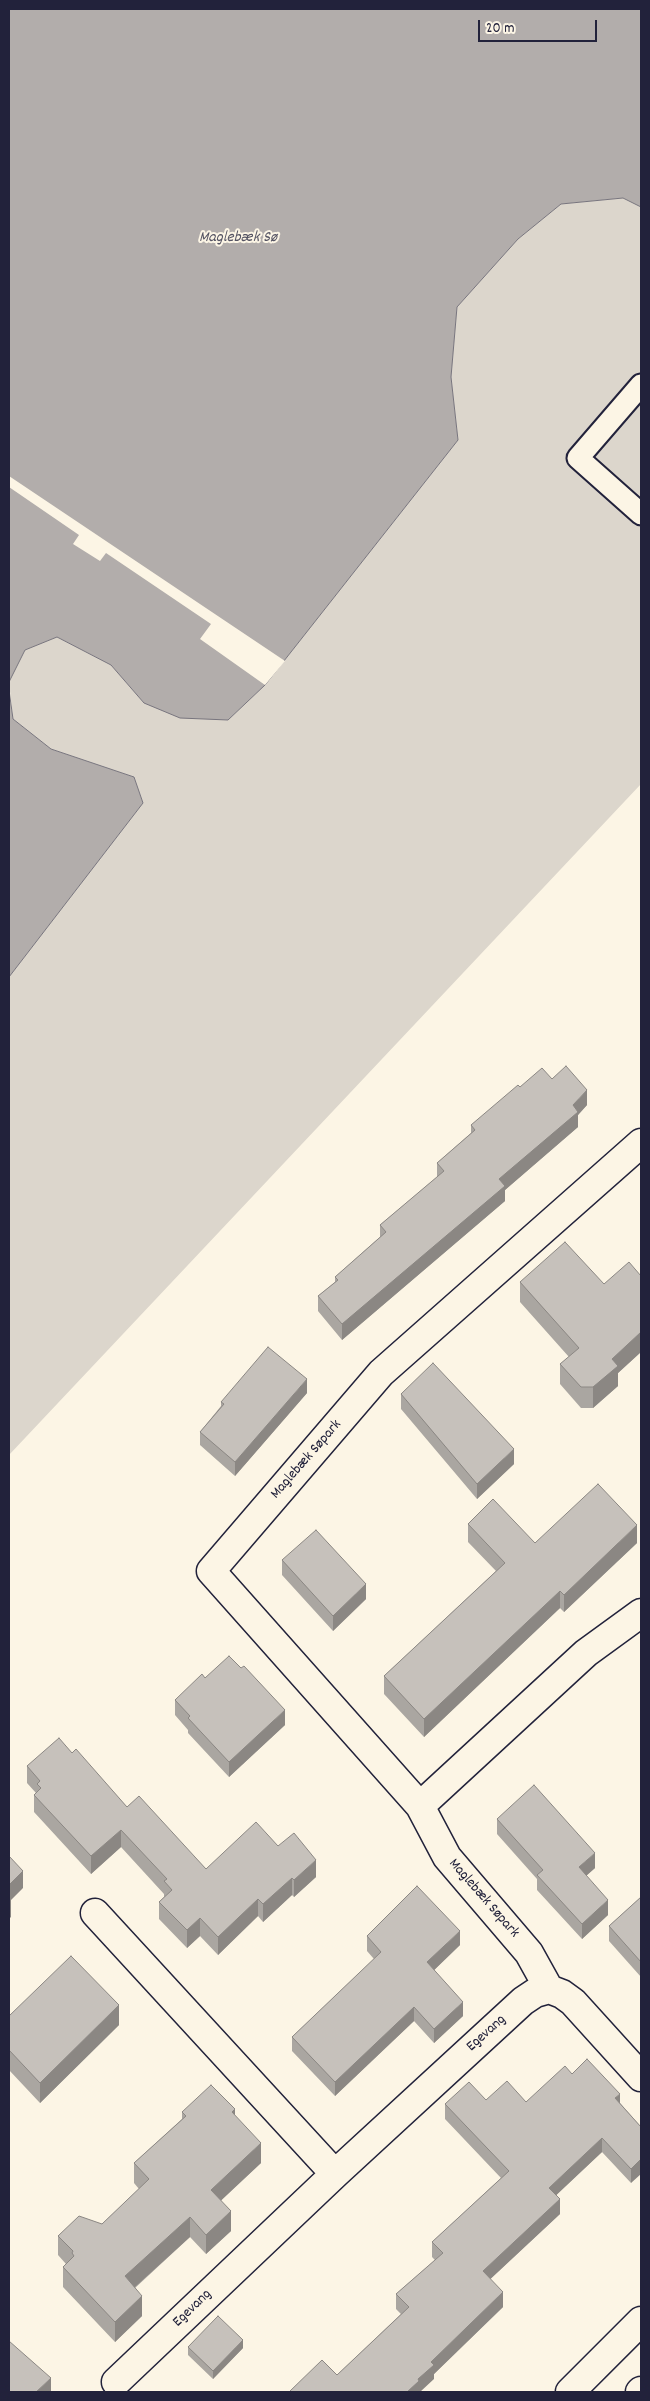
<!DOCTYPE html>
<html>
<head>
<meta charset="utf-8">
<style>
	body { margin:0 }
	#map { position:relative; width:650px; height:2401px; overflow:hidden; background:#fcf5e5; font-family:Dekko,sans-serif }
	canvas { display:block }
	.frame { position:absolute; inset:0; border:10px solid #22223b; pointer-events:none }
	.scale { position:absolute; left:478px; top:20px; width:119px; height:22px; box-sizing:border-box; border:2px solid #22223b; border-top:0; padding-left:6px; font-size:15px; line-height:18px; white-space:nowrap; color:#22223b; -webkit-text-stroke:4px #fcf5e5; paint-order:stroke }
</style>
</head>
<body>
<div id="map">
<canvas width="650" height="2401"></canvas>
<div class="frame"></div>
<div class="scale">20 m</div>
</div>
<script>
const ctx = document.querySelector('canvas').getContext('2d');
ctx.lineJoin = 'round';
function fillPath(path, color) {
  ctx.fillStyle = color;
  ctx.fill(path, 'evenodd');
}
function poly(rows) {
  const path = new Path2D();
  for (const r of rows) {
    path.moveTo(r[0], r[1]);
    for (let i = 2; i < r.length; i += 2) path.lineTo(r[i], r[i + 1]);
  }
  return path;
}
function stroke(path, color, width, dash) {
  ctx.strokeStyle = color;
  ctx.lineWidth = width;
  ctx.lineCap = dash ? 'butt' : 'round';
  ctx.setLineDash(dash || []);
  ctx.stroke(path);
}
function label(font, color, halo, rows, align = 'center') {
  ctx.font = font + ' Dekko,sans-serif';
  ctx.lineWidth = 4;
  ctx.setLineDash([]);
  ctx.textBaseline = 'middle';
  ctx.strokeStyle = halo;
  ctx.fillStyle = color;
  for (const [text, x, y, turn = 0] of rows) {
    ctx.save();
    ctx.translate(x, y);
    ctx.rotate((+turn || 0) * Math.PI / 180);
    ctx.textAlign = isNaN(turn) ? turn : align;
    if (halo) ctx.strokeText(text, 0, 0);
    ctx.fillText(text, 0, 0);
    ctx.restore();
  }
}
fillPath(poly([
	[623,198,641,207,641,784,9,1455,9,977,143,803,134,777,51,749,13,719,9,682,25,650,57,637,111,665,144,703,228,720,265,685,458,440,451,377,457,307,518,239,561,204]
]), '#dcd6cc');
const water = poly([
	[9,9,641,9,641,207,623,198,561,204,518,239,457,307,451,377,458,440,265,685,228,720,180,718,144,703,111,665,57,637,25,650,9,682,9,9],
	[9,690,13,719,51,749,134,777,143,803,9,977,9,690]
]);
fillPath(water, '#b2adab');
stroke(water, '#78757e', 1);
fillPath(poly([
	[9,476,285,661,265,685,200,639,211,624,106,553,100,561,73,544,79,535,9,487]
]), '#fcf5e5');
const service = poly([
	[641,385,578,458,641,514]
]);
const minor = poly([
	[420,1806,586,1653,641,1613],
	[95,1913,335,2174],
	[549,1989,529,1953,447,1857,420,1806,211,1571,381,1373,641,1143],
	[116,2382,335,2174,523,2001,535,1993,549,1989,562,1994,573,2002,641,2077]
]);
const secondary = poly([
	[570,2392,641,2321],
	[640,2392,641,2391]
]);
stroke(service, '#22223b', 25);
stroke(minor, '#22223b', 31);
stroke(secondary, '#22223b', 31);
stroke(service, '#fcf5e5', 21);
stroke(minor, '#fcf5e5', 28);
stroke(secondary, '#fcf5e5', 28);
fillPath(poly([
	[552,1079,587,1105,578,1115,578,1127,505,1190,505,1201,342,1340,318,1311,318,1296,335,1282,335,1277,380,1237,380,1225,437,1177,437,1163,471,1133,471,1125,520,1087],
	[641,1276,641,1352,618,1373,618,1386,593,1408,581,1408,560,1384,560,1364,569,1357,520,1302,520,1282,604,1284],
	[307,1393,235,1476,200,1445,200,1432,221,1406,221,1402],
	[401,1394,514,1464,477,1499,401,1409],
	[468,1524,535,1543,637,1543,564,1612,560,1608,424,1737,384,1694,384,1676,496,1571,468,1542],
	[282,1560,366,1599,333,1631,282,1575],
	[205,1678,285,1725,229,1777,188,1733,188,1730,175,1715,175,1700],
	[72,1753,127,1807,206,1869,278,1846,316,1877,294,1897,292,1895,263,1922,258,1916,218,1955,200,1936,187,1948,159,1919,159,1902,164,1897,164,1894,121,1847,91,1874,34,1812,34,1795,36,1793,27,1783,27,1766],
	[497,1819,595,1868,586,1876,608,1915,582,1939,537,1890,537,1879,497,1834],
	[641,1897,641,1977,609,1941,609,1926],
	[367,1936,460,1945,434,1970,463,2016,434,2043,414,2021,335,2096,292,2051,292,2037,374,1959,367,1951],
	[9,2016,119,2025,40,2103,9,2070],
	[572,2074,620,2103,641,2127,631,2183,602,2152,556,2195,560,2214,490,2279,503,2307,434,2374,434,2379,337,2375,401,2314,396,2309,396,2294,435,2260,432,2257,432,2242,501,2178,445,2119,445,2104,486,2100,526,2102],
	[182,2112,235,2116,261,2163,221,2200,231,2231,206,2254,190,2237,135,2288,142,2316,115,2342,63,2287,63,2267,66,2264,58,2255,58,2236,102,2224,139,2189,134,2183,134,2163,182,2119],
	[188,2347,243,2348,213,2379,188,2355]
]), '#aaa6a1');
fillPath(poly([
	[587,1090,587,1105,578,1115,578,1127,505,1190,505,1201,342,1340,342,1324,499,1179,573,1105],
	[641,1332,641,1352,618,1373,618,1386,593,1408,593,1387,612,1359],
	[307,1379,307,1393,235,1476,235,1462],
	[514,1449,514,1464,477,1499,477,1484],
	[637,1525,637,1543,564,1612,564,1595],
	[366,1584,366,1599,333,1631,333,1616],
	[560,1591,560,1608,424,1737,424,1719],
	[285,1710,285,1725,229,1777,229,1762],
	[121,1830,121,1847,91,1874,91,1856],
	[595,1853,595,1868,579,1882,579,1867],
	[316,1860,316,1877,294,1897,294,1880],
	[23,1871,23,1888,11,1900,11,1917,9,1919,9,1885],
	[292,1878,292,1895,263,1922,263,1904],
	[258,1899,258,1916,218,1955,218,1937],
	[608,1900,608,1915,582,1939,582,1924],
	[200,1918,200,1936,187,1948,187,1930],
	[460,1931,460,1945,427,1977,427,1962],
	[463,2002,463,2016,434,2043,434,2029],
	[119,2005,119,2025,40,2103,40,2083],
	[414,2007,414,2021,335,2096,335,2082],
	[620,2094,620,2109,615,2098],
	[235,2109,235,2129,232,2112],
	[602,2138,602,2152,549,2202,549,2188],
	[261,2143,261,2163,211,2210,211,2190],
	[641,2159,641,2174,631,2183,631,2169],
	[560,2199,560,2214,483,2286,483,2271],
	[231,2211,231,2231,206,2254,206,2235],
	[190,2217,190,2237,125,2296,125,2276],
	[503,2292,503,2307,434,2374,434,2379,420,2392,407,2392,431,2362],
	[142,2296,142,2316,115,2342,115,2322],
	[243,2340,243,2348,213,2379,213,2371],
	[51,2378,51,2392,36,2392]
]), '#8b8783');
const building = poly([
	[566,1066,587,1090,573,1105,578,1112,499,1179,505,1186,342,1324,318,1296,338,1280,335,1277,386,1232,380,1225,444,1171,437,1163,475,1130,471,1125,518,1085,520,1087,542,1068,552,1079,566,1066],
	[565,1242,604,1284,629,1262,641,1276,641,1332,612,1359,618,1366,593,1387,581,1387,560,1364,579,1348,520,1282,565,1242],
	[268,1347,307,1379,235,1462,200,1432,224,1404,221,1402,268,1347],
	[433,1363,514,1449,477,1484,401,1394,433,1363],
	[598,1484,637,1525,564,1595,560,1591,424,1719,384,1676,505,1563,468,1524,493,1499,535,1543,598,1484],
	[316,1530,366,1584,333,1616,282,1560,316,1530],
	[229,1656,241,1668,244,1666,285,1710,229,1762,188,1718,190,1716,175,1700,202,1674,205,1678,229,1656],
	[59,1738,72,1753,76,1749,127,1807,139,1796,206,1869,256,1822,278,1846,294,1833,316,1860,294,1880,292,1878,263,1904,258,1899,218,1937,200,1918,187,1930,159,1902,172,1890,164,1881,167,1879,121,1830,91,1856,34,1795,41,1788,37,1784,40,1781,27,1766,59,1738],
	[534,1785,595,1853,579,1867,608,1900,582,1924,537,1875,543,1870,497,1819,534,1785],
	[9,1856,23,1871,9,1885,9,1856],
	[417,1886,460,1931,427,1962,463,2002,434,2029,414,2007,335,2082,292,2037,381,1952,367,1936,417,1886],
	[641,1897,641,1962,609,1926,641,1897],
	[71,1956,119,2005,40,2083,9,2050,9,2016,71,1956],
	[587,2059,620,2094,615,2098,641,2127,641,2159,631,2169,602,2138,549,2188,560,2199,483,2271,503,2292,431,2362,434,2365,418,2379,419,2381,407,2392,289,2392,322,2360,337,2375,409,2307,396,2294,443,2253,432,2242,509,2171,445,2104,469,2082,486,2100,507,2081,526,2102,565,2066,572,2074,587,2059],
	[211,2085,235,2109,232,2112,261,2143,211,2190,231,2211,206,2235,190,2217,125,2276,142,2296,115,2322,63,2267,74,2256,72,2253,73,2251,58,2236,79,2216,102,2224,149,2179,134,2163,186,2116,182,2112,211,2085],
	[218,2316,243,2340,213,2371,188,2347,218,2316],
	[9,2341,51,2378,36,2392,9,2392,9,2341]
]);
fillPath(building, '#c6c1bb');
stroke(building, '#8b8783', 1);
label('15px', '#22223b', '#fcf5e5', [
	["Maglebæk Søpark",307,1460,-49],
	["Maglebæk Søpark",483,1899,49],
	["Egevang",487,2034,-42],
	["Egevang",193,2309,-44]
]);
label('italic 16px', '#545362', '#fcf5e5', [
	["Maglebæk Sø",238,239]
]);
</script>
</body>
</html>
